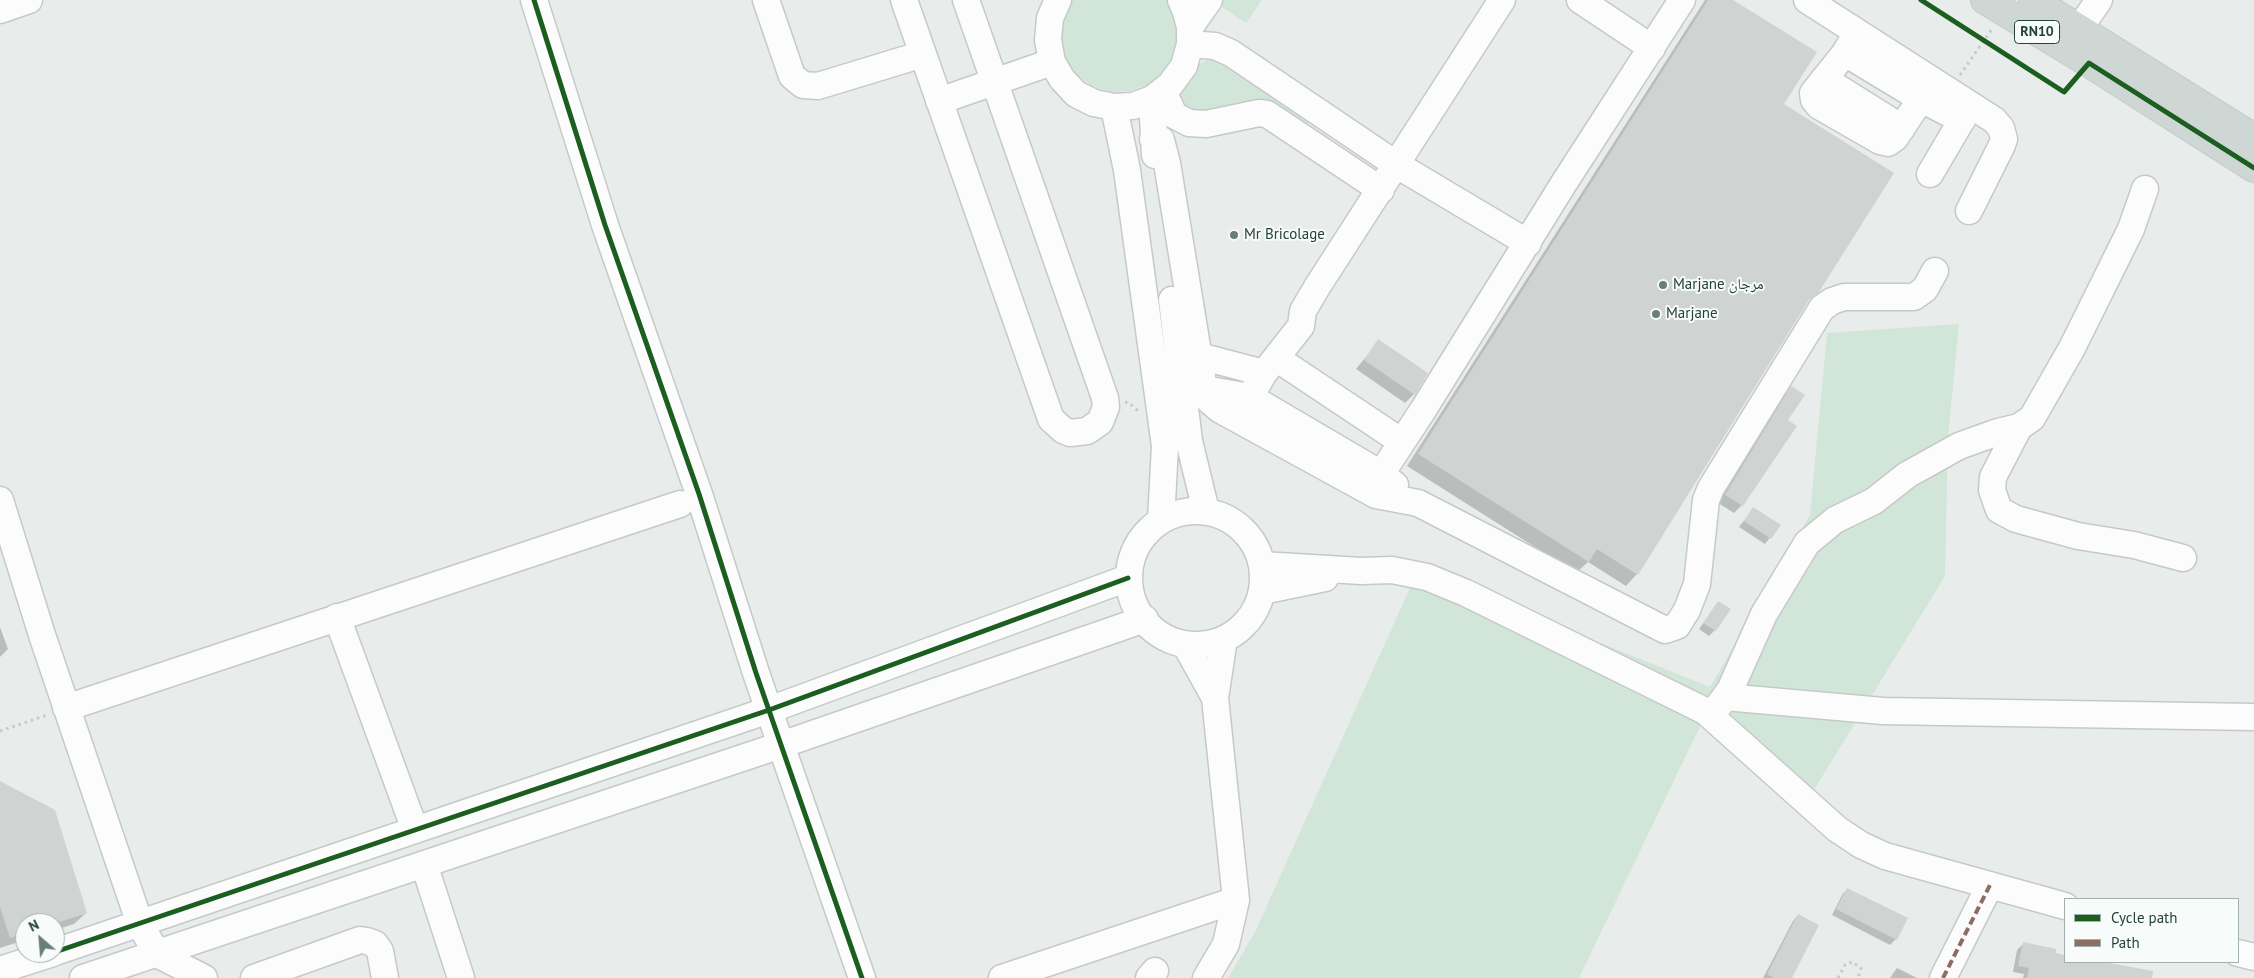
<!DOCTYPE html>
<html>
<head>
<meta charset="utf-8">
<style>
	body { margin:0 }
	#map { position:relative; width:2254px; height:978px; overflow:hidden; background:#e8edeb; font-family:"PT Sans",sans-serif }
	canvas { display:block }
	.legend { position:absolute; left:2064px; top:898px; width:175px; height:65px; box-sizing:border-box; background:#f7fbf9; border:1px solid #a3b1ad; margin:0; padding:6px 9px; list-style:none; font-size:15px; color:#24423a }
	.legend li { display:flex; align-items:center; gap:10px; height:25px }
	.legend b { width:25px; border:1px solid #a3b1ad }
	.north { position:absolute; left:15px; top:913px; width:50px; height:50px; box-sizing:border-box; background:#f7fbf9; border:1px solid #a3b1ad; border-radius:50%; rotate:333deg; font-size:14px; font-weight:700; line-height:20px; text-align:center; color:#24423a }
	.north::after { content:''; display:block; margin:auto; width:18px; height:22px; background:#697e78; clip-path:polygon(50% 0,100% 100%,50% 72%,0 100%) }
</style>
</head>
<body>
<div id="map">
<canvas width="2254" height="978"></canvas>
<ul class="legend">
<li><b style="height:6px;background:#1b5e20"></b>Cycle path</li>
<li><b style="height:6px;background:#8d6e63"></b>Path</li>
</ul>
<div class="north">N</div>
</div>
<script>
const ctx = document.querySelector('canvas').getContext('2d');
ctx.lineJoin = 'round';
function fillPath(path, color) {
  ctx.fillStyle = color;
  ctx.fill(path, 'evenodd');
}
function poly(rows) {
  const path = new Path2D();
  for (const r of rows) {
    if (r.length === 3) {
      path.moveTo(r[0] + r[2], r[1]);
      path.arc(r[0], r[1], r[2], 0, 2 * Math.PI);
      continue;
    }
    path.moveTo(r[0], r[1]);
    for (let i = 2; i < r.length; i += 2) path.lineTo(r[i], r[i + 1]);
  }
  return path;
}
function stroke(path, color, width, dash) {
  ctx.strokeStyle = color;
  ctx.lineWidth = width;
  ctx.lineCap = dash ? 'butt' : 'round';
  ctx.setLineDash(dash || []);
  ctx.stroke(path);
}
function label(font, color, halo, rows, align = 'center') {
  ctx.font = font + ' "PT Sans","Noto Naskh Arabic",sans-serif';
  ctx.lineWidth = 4;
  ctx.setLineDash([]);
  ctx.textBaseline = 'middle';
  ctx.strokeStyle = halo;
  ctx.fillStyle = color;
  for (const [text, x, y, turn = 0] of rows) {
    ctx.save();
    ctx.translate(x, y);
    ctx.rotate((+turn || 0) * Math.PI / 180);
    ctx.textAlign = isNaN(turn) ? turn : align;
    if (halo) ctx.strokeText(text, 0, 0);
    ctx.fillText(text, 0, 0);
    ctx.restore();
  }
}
fillPath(poly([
	[1069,0,1169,0,1176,15,1179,35,1175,54,1164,71,1149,84,1131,91,1111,92,1092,86,1076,74,1065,58,1059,40,1060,20],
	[1211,0,1262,0,1246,23],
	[1212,58,1220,59,1311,117,1302,131,1193,117,1173,96,1197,65],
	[1959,324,1948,438,1945,576,1814,790,1705,716,1579,978,1228,978,1255,932,1418,570,1710,687,1810,515,1827,333]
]), '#d1e6d8');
fillPath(poly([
	[1705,0,1730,0,1782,104,1637,574,1626,586,1588,562,1576,573,1407,466],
	[1379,341,1414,394,1405,403,1356,369],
	[1792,388,1786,420,1742,505,1734,513,1718,503,1784,395],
	[1753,509,1779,526,1765,544,1739,527],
	[1719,602,1715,630,1709,636,1699,629],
	[0,627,8,649,0,657],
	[0,782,86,913,74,924,55,930,55,923,25,923,25,940,0,948],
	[1847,889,1896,939,1890,945,1832,915,1842,895],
	[1798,915,1790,978,1763,978,1793,921],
	[2023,944,2065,956,2065,962,2097,962,2131,968,2147,978,2023,978,2024,974,2013,972,2017,950],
	[1897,968,1917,978,1890,978]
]), '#0003');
fillPath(poly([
	[1708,0,1733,0,1817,52,1784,104,1894,173,1819,292,1809,300,1638,575,1597,549,1589,562,1418,454],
	[1378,339,1428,373,1415,395,1364,360],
	[1791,386,1805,395,1788,420,1797,426,1743,506,1725,495],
	[1753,507,1781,525,1771,539,1744,521],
	[1718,601,1731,609,1716,631,1703,623],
	[0,781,55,810,87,913,56,923,25,923,25,933,10,938,0,907],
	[1847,888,1908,918,1897,940,1836,909],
	[1798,914,1819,925,1792,978,1774,978,1767,974],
	[2023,942,2056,949,2056,953,2065,955,2065,962,2104,962,2153,971,2152,978,2027,978,2029,968,2018,966]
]), '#cfd4d2');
const minor = poly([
	[534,0,605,225,699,494,756,673,862,978],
	[766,0,792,76,803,85,818,86,923,54],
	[904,0,1051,419,1063,430,1070,433,1087,431,1100,422,1106,407,1105,398,966,0],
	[1058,0,1050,18,1048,40,1052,62,1062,79,1076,94,1094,103,1114,107,1133,106,1152,99,1170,85,1184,66,1190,44,1190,27,1186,12,1181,0],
	[1580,0,1652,48],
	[1807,0,1994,120,2001,128,2004,139,2002,145,1969,211],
	[0,10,29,0],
	[1190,27,1209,0],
	[2079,29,2099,0],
	[1857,33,1845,53,1813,93,1814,100,1819,106,1880,141,1888,143,1895,138,1932,82],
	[1190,44,1215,46,1231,53,1397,165,1528,243],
	[1845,53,1921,99,1962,120],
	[1824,79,1902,128],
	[1163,91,1174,115,1189,123,1206,124,1259,113,1267,114,1381,190],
	[1152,99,1155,155],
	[939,101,1052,62],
	[1114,107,1127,170,1165,446,1161,520],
	[1153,139,1161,140,1167,163,1204,389,1206,397,1212,403,1219,409,1376,495,1418,503,1665,630,1677,626,1687,610,1697,584,1706,500,1711,488,1822,308,1832,301,1844,297,1914,297,1925,289,1935,271],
	[1930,174,1970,106],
	[1172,300,1189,441,1206,511],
	[1199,356,1264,373],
	[1276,358,1402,442],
	[1204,389,1250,397,1381,474,1395,485],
	[1250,397,1264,373,1301,326,1303,311,1317,287,1502,0],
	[2019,427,1993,477,1992,490,1999,510,2016,519,2078,536,2134,545,2183,558],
	[1381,474,1423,410,1564,183,1682,0],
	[0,500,42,635,140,924,157,954,204,978],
	[1196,578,67],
	[1262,565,1361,571,1392,570,1427,577,1466,593,1705,711,1837,829,1861,845,1885,856,2065,906],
	[1262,591,1325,578],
	[337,617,415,830],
	[1185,644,1215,698],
	[1725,697,1883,711,2254,717],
	[66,708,680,504],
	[1711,716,1730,690,1764,614,1807,543,1835,520,1874,501,1907,475,1959,446,1998,432,2019,427,2032,418,2072,348,2131,229,2145,189],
	[424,864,461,978],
	[55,952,769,710,1128,578],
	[2238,953,2254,957],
	[0,970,53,953],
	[83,978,781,745,1145,619],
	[254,978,360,940,367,941,375,944,380,951,385,978],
	[1002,978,1236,900],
	[1149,978,1155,971],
	[1206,978,1226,944,1236,900,1215,698,1224,639],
	[1943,978,1990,885]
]);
const major = poly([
	[1985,0,2089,63,2254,168],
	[2033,0,2254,138]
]);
stroke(minor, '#c5cac8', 29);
stroke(major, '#c3ccc9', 30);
stroke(poly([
	[1960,75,1992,29],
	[1125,402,1129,403,1138,411],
	[0,731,47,715],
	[1838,978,1845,965,1852,962,1861,968,1858,978]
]), '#c3ccca', 3, [2.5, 4]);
stroke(minor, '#fcfcfc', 26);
stroke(major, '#cfd7d5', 28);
stroke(poly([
	[1943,978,1990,885]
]), '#8d6e63', 4, [8, 4]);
stroke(poly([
	[534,0,605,225,699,494,756,673,862,978],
	[1921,0,2064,92,2089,63,2254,168],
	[55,952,769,710,1128,578]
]), '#1b5e20', 5);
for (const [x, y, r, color] of [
	[1234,235,5,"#697e78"],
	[1663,285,5,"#697e78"],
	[1656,314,5,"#697e78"]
]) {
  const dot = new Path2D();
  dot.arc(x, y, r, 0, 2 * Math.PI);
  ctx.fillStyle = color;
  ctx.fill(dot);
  stroke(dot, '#f7fbf9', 2);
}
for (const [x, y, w] of [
	[2037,32,45]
]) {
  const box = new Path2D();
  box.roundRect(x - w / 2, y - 11.5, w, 23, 4);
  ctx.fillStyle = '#f7fbf9';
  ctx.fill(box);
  stroke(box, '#24423a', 1);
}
label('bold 14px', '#24423a', null, [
	["RN10",2037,32]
]);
label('15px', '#24423a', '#f7fbf9', [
	["Mr Bricolage",1244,235],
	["Marjane مرجان",1673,285],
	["Marjane",1666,314]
], 'left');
</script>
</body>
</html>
